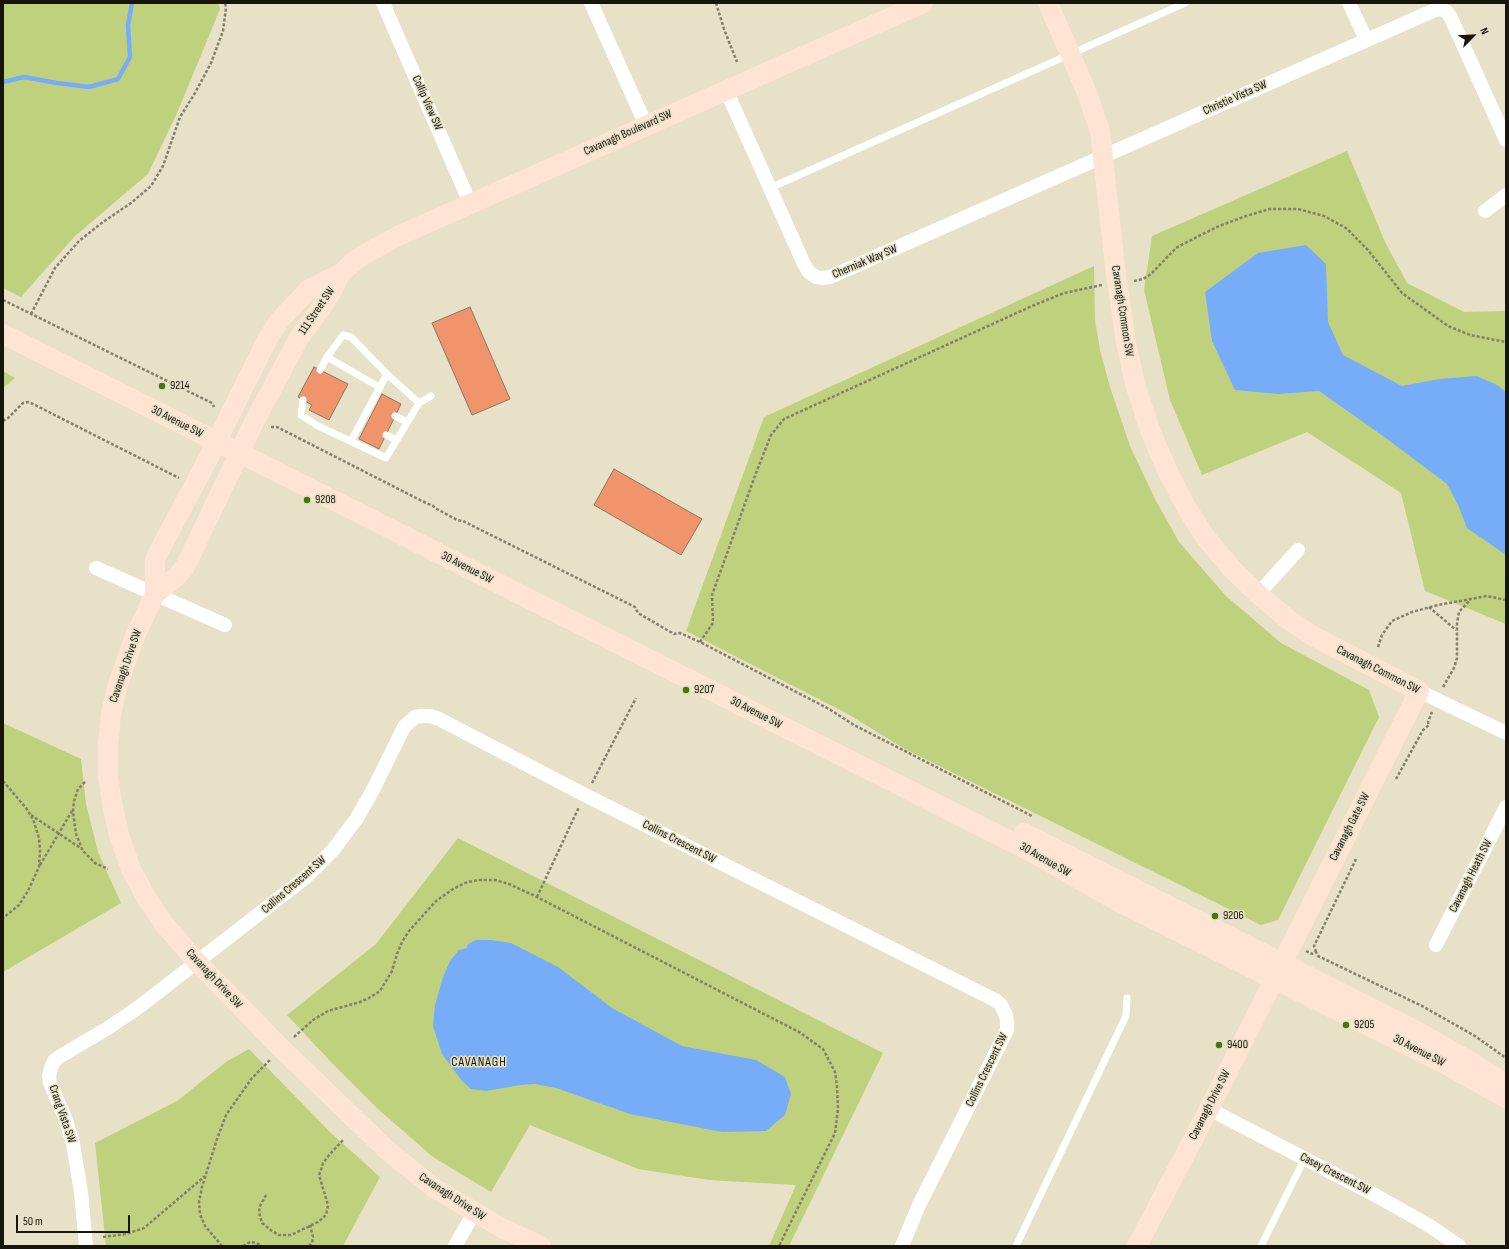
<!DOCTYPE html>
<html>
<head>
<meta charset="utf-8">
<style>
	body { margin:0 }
	#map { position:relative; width:1509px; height:1249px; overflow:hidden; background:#e6e1c7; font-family:"Sofia Sans Condensed",sans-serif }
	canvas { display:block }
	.frame { position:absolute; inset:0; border:4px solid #17150c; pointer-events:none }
	.north { position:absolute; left:1453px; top:16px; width:40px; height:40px; -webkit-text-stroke:3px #e6e1c7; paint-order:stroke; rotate:66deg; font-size:11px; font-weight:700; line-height:16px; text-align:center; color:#17150c }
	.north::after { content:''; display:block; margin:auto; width:14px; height:18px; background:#17150c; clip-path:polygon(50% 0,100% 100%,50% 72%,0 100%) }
	.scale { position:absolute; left:16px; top:1215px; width:114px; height:18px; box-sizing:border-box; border:2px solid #17150c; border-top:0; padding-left:5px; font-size:12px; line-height:14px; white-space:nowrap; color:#17150c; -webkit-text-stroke:3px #e6e1c7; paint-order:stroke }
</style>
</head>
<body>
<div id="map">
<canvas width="1509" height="1249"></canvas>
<div class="frame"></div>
<div class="north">N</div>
<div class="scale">50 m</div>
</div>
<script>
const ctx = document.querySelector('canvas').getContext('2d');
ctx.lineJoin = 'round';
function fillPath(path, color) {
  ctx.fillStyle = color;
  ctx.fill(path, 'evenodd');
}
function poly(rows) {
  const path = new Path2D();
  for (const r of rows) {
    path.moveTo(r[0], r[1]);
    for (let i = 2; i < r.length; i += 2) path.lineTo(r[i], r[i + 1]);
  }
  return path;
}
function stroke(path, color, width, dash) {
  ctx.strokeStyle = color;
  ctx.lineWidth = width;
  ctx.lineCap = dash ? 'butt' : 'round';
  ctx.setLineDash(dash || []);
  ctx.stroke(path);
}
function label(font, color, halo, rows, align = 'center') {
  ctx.font = font + ' "Sofia Sans Condensed",sans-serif';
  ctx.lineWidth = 3;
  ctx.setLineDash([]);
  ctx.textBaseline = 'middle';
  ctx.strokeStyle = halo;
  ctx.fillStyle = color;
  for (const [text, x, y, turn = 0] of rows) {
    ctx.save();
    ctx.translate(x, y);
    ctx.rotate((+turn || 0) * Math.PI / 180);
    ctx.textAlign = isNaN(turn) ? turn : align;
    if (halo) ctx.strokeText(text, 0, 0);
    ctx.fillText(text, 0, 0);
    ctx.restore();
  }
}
fillPath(poly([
	[3,3,218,3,220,9,178,111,148,174,75,236,21,297,3,288],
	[1347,151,1385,242,1407,283,1464,312,1506,311,1506,624,1425,591,1401,493,1307,432,1202,475,1170,400,1144,290,1152,236],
	[1094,266,1095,320,1100,350,1110,387,1130,446,1155,499,1179,542,1226,596,1281,643,1369,690,1379,717,1278,920,1261,925,905,749,848,714,686,631,764,417],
	[3,371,15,378,3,388],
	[3,723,81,759,86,804,98,852,121,903,3,972],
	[458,838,883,1053,789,1246,769,1246,796,1185,709,1180,638,1169,530,1125,491,1192,433,1157,378,1109,332,1063,287,1015,376,944],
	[249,1049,330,1132,380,1177,343,1246,106,1246,95,1143,177,1101,226,1062]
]), '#c0d17d');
fillPath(poly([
	[1306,245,1326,264,1328,322,1343,355,1402,386,1439,379,1477,376,1497,385,1506,392,1506,555,1467,528,1458,505,1447,484,1383,436,1319,391,1278,394,1235,390,1212,341,1205,292,1258,253],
	[476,940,492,940,511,943,558,967,612,1008,682,1046,756,1060,785,1077,791,1094,785,1115,766,1131,722,1132,630,1114,556,1088,535,1084,521,1085,486,1091,471,1089,462,1081,442,1054,433,1026,435,1005,443,977,450,961,459,950,467,948,468,944]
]), '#77adf8');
stroke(poly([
	[3,82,24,77,57,83,89,87,118,79,130,57,128,25,132,3]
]), '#77adf8', 4.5);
const building = poly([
	[470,307,510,399,472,415,432,323,470,307],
	[314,367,348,384,329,420,309,410,312,405,298,397,314,367],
	[382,394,401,404,379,449,359,439,382,394],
	[614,469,702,519,681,555,594,505,614,469]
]);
fillPath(building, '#f0946b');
stroke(building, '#8d7469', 1);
stroke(poly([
	[716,3,724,29,737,62],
	[1134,281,1143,279,1151,274,1176,248,1183,244,1219,226,1246,216,1270,209,1298,209,1324,216,1346,228,1368,250,1402,293,1448,326,1470,335,1506,342],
	[3,300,212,403,214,407],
	[31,314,55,268,79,241,103,222,131,203,151,186,163,166,180,117,195,93,211,63,223,31,226,8,225,3],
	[3,421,8,418,23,403,28,402,33,404,179,478],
	[271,427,277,427,422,501,433,506,437,509,457,520,463,521,635,607,638,613,674,634,680,633,700,642,829,709,854,725,1032,816],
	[1429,607,1456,630],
	[700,642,713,623,712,595,756,473,771,435,784,419,1032,306,1064,293,1102,285],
	[1378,647,1382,635,1392,621,1412,612,1438,605,1487,596,1506,600],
	[1443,687,1454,668,1457,658,1457,623,1459,612,1471,599],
	[1396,779,1423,730,1429,725,1428,722,1432,712],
	[3,781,26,808,33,819,39,838,40,850,39,867,28,891,19,905,3,918],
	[85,782,78,789,74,801,73,812,76,834,83,851,95,863,108,869],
	[592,783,636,698],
	[31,815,82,849],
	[40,865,72,811],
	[537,897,579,807],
	[1306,951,1312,954,1316,952,1318,956,1422,1006,1475,1036,1506,1058],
	[1316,952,1314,946,1356,859],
	[294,1037,313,1020,328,1011,360,1002,369,998,380,991,392,971,397,954,402,942,409,931,436,901,453,889,467,882,479,880,495,880,509,884,537,897,799,1032,823,1049,835,1072,837,1086,838,1109,835,1133,779,1246],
	[266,1195,260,1206,259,1212,262,1223,272,1231,279,1235,291,1235,318,1222,326,1215,328,1205,319,1175,321,1170,323,1163,330,1154,343,1140],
	[103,1237,126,1234,144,1228,205,1176],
	[222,1246,205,1226,200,1214,199,1202,202,1187,217,1139,226,1115,252,1078,270,1060],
	[243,1246,250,1242,256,1243,262,1246],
	[309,1246,312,1243,313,1237,310,1225]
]), '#827f6d', 2.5, [3, 2]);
stroke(poly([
	[770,188,1185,3],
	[327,357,379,387],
	[303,400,301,415,318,426,386,458,419,403,387,374,351,337,343,335,327,357,320,370],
	[419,403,431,396],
	[395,416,407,422],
	[386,435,397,440],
	[351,441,387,374],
	[1016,1246,1126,1016,1127,998],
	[1261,1246,1305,1158]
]), '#fff', 7);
stroke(poly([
	[383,3,470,203],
	[591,3,646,125],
	[1349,3,1366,39],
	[726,90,804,264,809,272,816,277,822,278,830,277,1435,10,1441,9,1447,12,1451,18,1506,140],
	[1485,211,1506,195],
	[96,568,225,625],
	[1258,594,1298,550],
	[1419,691,1506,733],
	[1436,945,1506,807],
	[1209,1109,1375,1195,1430,1226,1459,1246],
	[86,1246,81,1192,73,1144,66,1120,50,1083,49,1076,51,1068,54,1061,59,1057,108,1028,139,1007,305,878,333,850,357,818,374,788,404,727,415,717,422,716,430,716,439,719,585,795,995,1000,1001,1005,1006,1015,1007,1021,1007,1030,1003,1038,919,1205,902,1246],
	[455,1246,474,1213]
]), '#fff', 14);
stroke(poly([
	[1048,3,1087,93,1100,131,1116,275,1126,342,1135,384,1150,430,1167,470,1186,507,1206,538,1231,568,1258,594,1289,620,1313,636,1419,691,1209,1109,1137,1246],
	[340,274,332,291,323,305,299,338,254,422,185,567,177,576,155,594,135,636,117,687,111,714,108,744,108,777,113,808,119,835,131,869,146,897,164,924,197,962,281,1048,388,1151,434,1188,502,1228,541,1246],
	[3,334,1028,850,1117,901,1443,1063,1506,1098],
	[155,594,155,560,159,551,206,463,267,340,279,321,308,290,325,281,340,274,352,263,365,254,398,236,923,3],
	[1024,833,1409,1027,1471,1062,1506,1084]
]), '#ffe4d4', 20);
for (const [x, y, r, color] of [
	[162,386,4,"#427809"],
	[307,500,4,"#427809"],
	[686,690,4,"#427809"],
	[1215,916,4,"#427809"],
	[1346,1025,4,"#427809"],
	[1219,1045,4,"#427809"]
]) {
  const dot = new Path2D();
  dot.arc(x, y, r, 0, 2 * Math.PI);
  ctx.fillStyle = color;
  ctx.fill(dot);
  stroke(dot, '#e6e1c7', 1.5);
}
label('12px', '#17150c', '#e6e1c7', [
	["Christie Vista SW",1235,98,-24],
	["Collip View SW",427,103,66],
	["Cavanagh Boulevard SW",628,133,-24],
	["Cherniak Way SW",865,262,-23],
	["111 Street SW",317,311,-56],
	["Cavanagh Common SW",1122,311,81],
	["30 Avenue SW",177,422,27],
	["30 Avenue SW",467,568,27],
	["Cavanagh Drive SW",126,666,-71],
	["Cavanagh Common SW",1378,670,27],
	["30 Avenue SW",756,713,27],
	["Cavanagh Gate SW",1350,827,-63],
	["Collins Crescent SW",679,842,27],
	["30 Avenue SW",1045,860,30],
	["Cavanagh Heath SW",1471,876,-63],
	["Collins Crescent SW",294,885,-41],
	["Cavanagh Drive SW",214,979,47],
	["30 Avenue SW",1419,1051,27],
	["Collins Crescent SW",987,1070,-64],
	["Cavanagh Drive SW",1210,1105,-63],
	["Crang Vista SW",62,1114,71],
	["Casey Crescent SW",1335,1174,27],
	["Cavanagh Drive SW",452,1197,33]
]);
label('12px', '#17150c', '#e6e1c7', [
	["9214",170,386],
	["9208",315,500],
	["9207",694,690],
	["9206",1223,916],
	["9205",1354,1025],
	["9400",1227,1045]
], 'left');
ctx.letterSpacing = '1px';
label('13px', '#17150c', '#e6e1c7', [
	["CAVANAGH",479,1063]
]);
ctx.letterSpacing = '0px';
</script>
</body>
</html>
